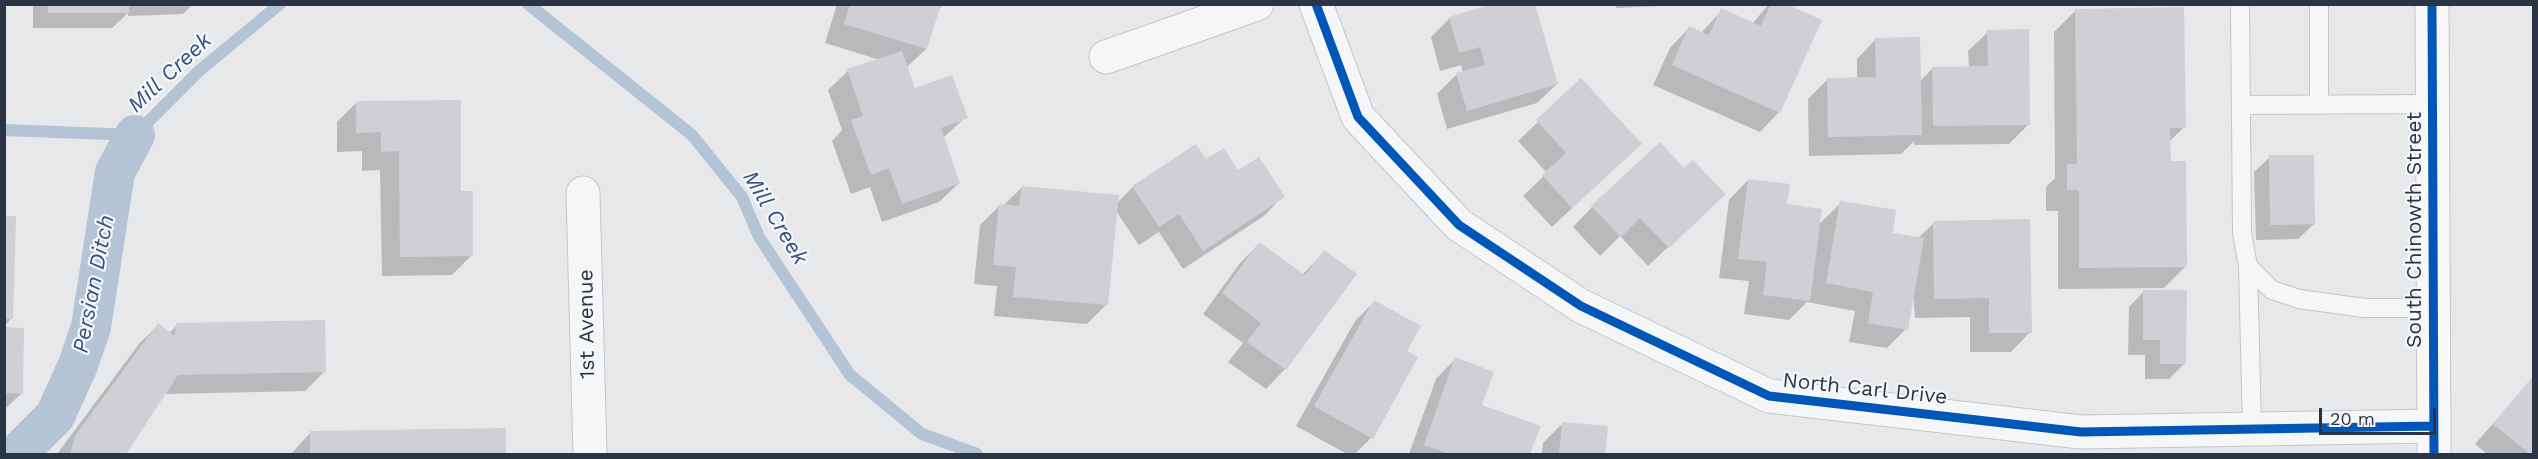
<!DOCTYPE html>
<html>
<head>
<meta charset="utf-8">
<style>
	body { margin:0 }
	#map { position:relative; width:2538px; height:459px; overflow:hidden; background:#e6e8ea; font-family:"Work Sans",sans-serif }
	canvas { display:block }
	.frame { position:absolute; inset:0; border:6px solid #2b3445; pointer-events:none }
	.scale { position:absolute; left:2319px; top:408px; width:117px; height:27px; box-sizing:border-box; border:3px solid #2b3445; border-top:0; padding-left:8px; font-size:18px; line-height:21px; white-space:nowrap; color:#2b3445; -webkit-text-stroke:4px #f4f6f9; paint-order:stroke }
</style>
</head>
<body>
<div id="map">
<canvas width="2538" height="459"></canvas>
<div class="frame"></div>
<div class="scale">20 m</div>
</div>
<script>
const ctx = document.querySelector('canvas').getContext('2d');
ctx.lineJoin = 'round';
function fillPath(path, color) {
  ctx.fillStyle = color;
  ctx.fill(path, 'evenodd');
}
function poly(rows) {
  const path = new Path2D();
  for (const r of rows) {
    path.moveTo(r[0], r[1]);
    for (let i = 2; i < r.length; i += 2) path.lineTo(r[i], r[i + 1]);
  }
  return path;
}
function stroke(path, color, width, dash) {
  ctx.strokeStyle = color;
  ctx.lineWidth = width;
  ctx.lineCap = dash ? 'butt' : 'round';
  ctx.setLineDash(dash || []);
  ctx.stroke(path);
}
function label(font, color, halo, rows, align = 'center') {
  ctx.font = font + ' "Work Sans",sans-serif';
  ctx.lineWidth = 4.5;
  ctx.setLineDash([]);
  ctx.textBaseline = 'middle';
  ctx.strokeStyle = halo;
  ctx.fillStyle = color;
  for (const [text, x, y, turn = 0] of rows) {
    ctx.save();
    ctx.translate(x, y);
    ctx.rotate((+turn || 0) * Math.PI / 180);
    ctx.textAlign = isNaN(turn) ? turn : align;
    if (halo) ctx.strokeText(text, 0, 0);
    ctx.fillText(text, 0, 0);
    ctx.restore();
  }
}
fillPath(poly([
	[33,4,193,4,183,14,128,16,128,13,112,28,33,28],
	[837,4,944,4,938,10,926,49,906,68,914,89,966,117,943,138,959,183,939,202,882,222,870,187,851,194,832,141,842,130,828,90,848,71,880,60,825,43],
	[1616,4,1703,4,1616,8],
	[1769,4,1783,4,1779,112,1760,132,1653,85,1670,48,1689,28,1701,33,1722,10,1752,24],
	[2076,10,2184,127,2169,142,2169,163,2186,266,2164,288,2058,289,2058,211,2046,211,2046,187,2055,178,2054,32],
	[1450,18,1557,84,1537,103,1447,129,1437,94,1456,75,1463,73,1461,65,1440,71,1431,37],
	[1988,32,2029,124,2009,144,1914,145,1914,141,1901,154,1809,156,1808,99,1828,79,1857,79,1857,59,1876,39,1920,81,1933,68,1969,68,1968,51],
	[1581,81,1640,144,1552,227,1523,196,1547,173,1518,141],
	[356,103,460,193,472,255,452,275,382,276,380,170,362,171,362,151,337,152,337,122],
	[1196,146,1206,161,1238,172,1283,196,1264,216,1183,269,1159,232,1139,245,1116,211,1107,304,1087,324,994,316,997,286,974,284,980,225,999,206,1003,206,1022,187,1116,204,1133,187],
	[2270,157,2314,224,2298,239,2256,240,2254,172],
	[1748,180,1818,225,1841,203,1891,234,1918,238,1934,223,2030,332,2011,352,1970,352,1970,317,1915,318,1913,292,1906,329,1887,348,1849,342,1855,311,1807,302,1789,320,1744,314,1749,281,1719,278,1729,200],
	[1592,207,1704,213,1648,266,1620,236,1600,256,1573,227],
	[4,217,11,319,4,326],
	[1259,244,1302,275,1324,252,1285,369,1266,389,1228,362,1243,343,1203,314,1240,263],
	[2144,291,2185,363,2169,379,2145,379,2145,355,2128,355,2129,307],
	[1374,302,1371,438,1355,454,1347,454,1296,426,1355,321],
	[158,325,169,333,177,325,325,371,305,391,164,394,124,454,57,454,139,344],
	[4,329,22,393,6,408,4,408],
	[1455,359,1480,406,1539,427,1529,454,1409,454,1436,379],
	[2534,377,2534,454,2487,454,2475,444],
	[1563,423,1606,428,1604,454,1542,454,1543,443],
	[504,430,505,454,291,454,311,432]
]), '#0003');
stroke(poly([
	[528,4,692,135,742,197,759,237,850,375,922,434,977,454],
	[4,130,135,135,199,71,280,4]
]), '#b4c4d5', 12);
stroke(poly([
	[17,454,55,416,78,365,91,327,115,172,135,135]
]), '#b4c4d5', 40);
fillPath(poly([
	[48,4,129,4,129,13,48,13],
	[850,4,941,4,927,49,844,24],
	[1492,4,1535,4,1558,84,1467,111,1456,73,1485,65,1480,47,1459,53,1449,17],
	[1771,4,1787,4,1822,20,1780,113,1672,65,1689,26,1709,35,1721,8,1761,26],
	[2184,7,2186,128,2170,128,2171,161,2186,161,2187,267,2079,268,2079,190,2067,190,2067,164,2077,164,2075,9],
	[2029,29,2030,125,1933,126,1932,67,1988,66,1987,30],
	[1920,37,1922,135,1828,137,1827,78,1876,77,1875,38],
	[902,51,915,88,952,75,968,118,941,128,960,183,902,204,889,168,871,175,851,120,863,116,847,69],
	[1581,78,1642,144,1572,208,1542,175,1566,153,1536,120],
	[461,100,461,191,473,191,473,256,400,257,399,151,381,152,381,132,356,133,356,101],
	[1660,142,1684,168,1693,160,1726,194,1669,248,1640,218,1621,237,1591,206],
	[1196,144,1206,159,1224,148,1238,170,1259,157,1285,197,1203,251,1179,214,1159,227,1132,186],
	[2269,155,2314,155,2315,224,2270,225],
	[1748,179,1790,184,1787,204,1822,209,1810,301,1763,295,1767,262,1738,259],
	[1022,186,1119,195,1108,305,1013,297,1016,267,993,265,999,204,1019,206],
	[1840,201,1896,210,1893,233,1924,238,1908,330,1868,323,1873,292,1826,283],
	[4,216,16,216,13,319,4,319],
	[2030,219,2032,333,1989,333,1989,298,1934,299,1933,221],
	[1259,242,1305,275,1324,250,1357,274,1286,370,1247,342,1261,323,1222,293],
	[2143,290,2187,290,2186,364,2160,364,2160,340,2143,340],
	[1374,300,1421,326,1407,351,1418,357,1373,439,1314,406],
	[325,320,326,372,178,375,126,454,70,454,75,436,158,323,175,336,176,323],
	[4,327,24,328,23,394,4,393],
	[1455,357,1494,372,1482,405,1541,426,1530,454,1450,454,1424,445],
	[2534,375,2534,454,2530,454,2493,424],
	[1562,422,1608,426,1605,454,1559,454],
	[506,428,506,454,310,454,310,431]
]), '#ced0d3');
const lane = poly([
	[2240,4,2242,233,2248,266,2272,290,2299,299,2364,308,2434,308],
	[2319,4,2319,104],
	[2241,105,2433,104],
	[2248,266,2252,428]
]);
const street = poly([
	[1316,4,1358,117,1459,225,1581,306,1769,396,2081,432,2434,426],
	[1106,57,1257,4],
	[583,193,590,454]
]);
const secondary = poly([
	[2432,4,2434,454]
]);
stroke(lane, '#c4c6c8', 20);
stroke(street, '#c4c6c8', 35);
stroke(secondary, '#c4c6c8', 35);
stroke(lane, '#f5f6f7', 18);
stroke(street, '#f5f6f7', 33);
stroke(secondary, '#f8f8f8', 33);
stroke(poly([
	[1316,4,1358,117,1459,225,1581,306,1769,396,2081,432,2434,426],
	[2432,4,2434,454]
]), '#0057b8', 9);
label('21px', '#2b3445', '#f4f6f9', [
	["South Chinowth Street",2415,230,-90],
	["1st Avenue",587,324,-91],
	["North Carl Drive",1865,389,6]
]);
label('italic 22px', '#34527a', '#f4f6f9', [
	["Mill Creek",170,73,-43],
	["Mill Creek",775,218,59],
	["Persian Ditch",94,284,-79]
]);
</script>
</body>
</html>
